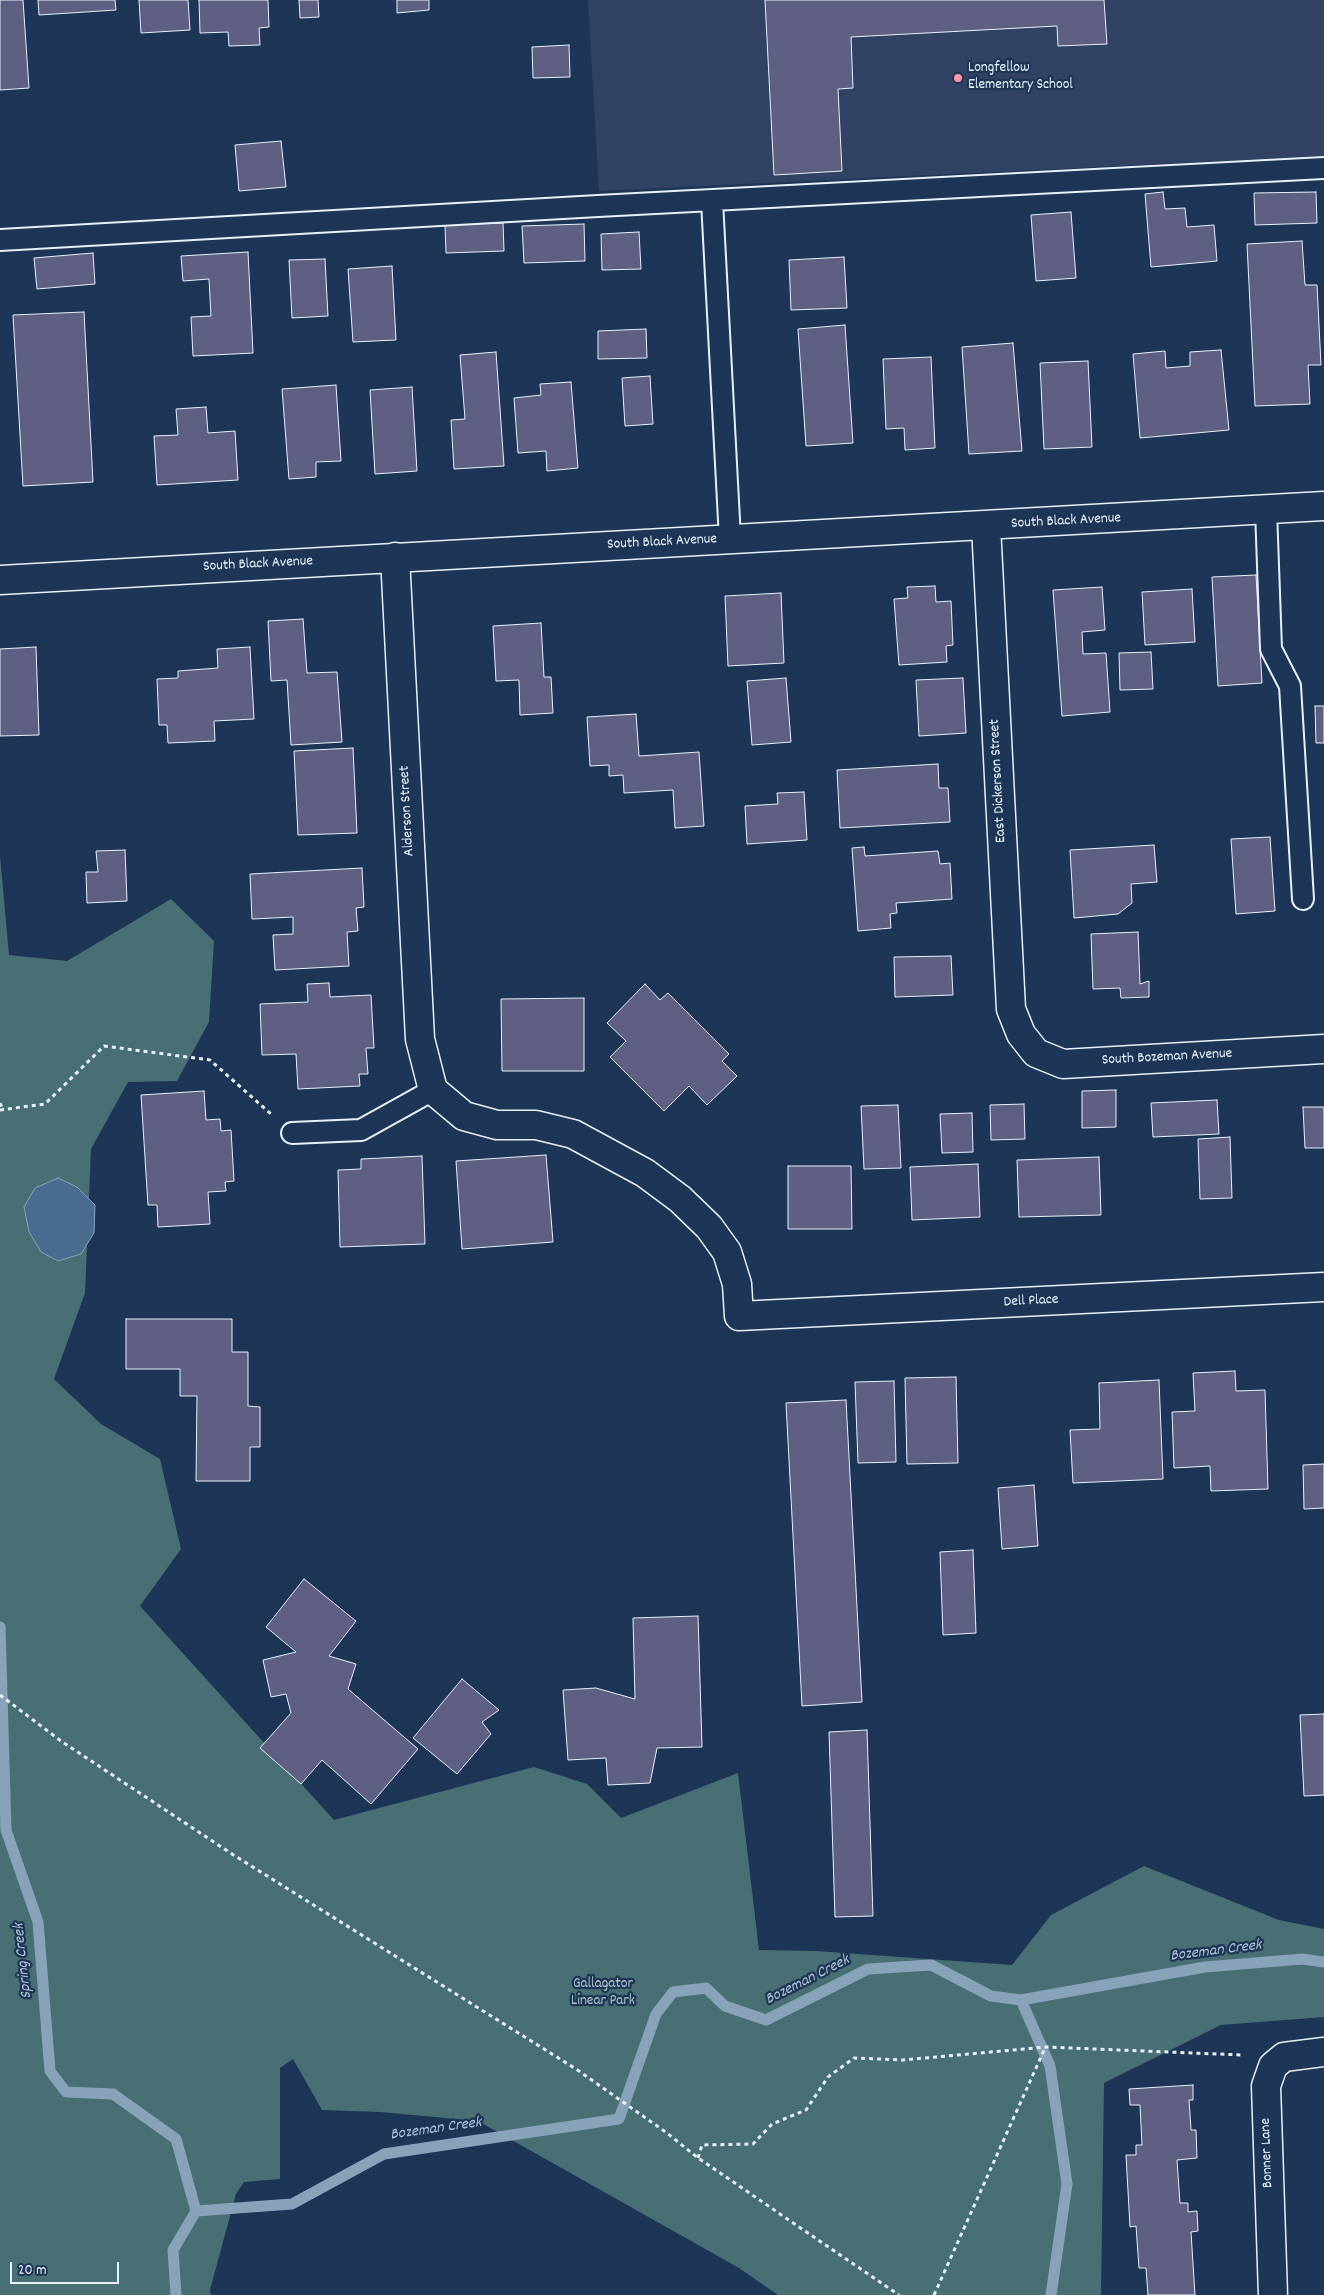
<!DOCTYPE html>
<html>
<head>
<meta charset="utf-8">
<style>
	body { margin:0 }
	#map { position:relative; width:1324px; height:2295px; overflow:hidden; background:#1d3557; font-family:Dekko,sans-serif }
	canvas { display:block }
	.scale { position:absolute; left:10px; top:2262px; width:109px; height:22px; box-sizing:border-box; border:2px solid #e8f1f8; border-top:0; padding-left:6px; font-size:15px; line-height:18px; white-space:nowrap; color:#e8f1f8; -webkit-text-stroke:4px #1d3557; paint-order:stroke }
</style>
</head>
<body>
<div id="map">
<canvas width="1324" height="2295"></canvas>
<div class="scale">20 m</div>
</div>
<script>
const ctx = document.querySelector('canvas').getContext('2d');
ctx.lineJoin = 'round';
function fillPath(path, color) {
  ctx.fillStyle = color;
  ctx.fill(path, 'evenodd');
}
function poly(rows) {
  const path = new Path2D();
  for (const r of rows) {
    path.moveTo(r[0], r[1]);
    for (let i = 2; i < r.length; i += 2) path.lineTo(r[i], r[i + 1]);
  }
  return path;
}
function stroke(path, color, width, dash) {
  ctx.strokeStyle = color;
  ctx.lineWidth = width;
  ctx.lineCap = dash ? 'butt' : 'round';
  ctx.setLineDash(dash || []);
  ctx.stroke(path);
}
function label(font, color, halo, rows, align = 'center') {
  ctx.font = font + ' Dekko,sans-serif';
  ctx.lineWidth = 4.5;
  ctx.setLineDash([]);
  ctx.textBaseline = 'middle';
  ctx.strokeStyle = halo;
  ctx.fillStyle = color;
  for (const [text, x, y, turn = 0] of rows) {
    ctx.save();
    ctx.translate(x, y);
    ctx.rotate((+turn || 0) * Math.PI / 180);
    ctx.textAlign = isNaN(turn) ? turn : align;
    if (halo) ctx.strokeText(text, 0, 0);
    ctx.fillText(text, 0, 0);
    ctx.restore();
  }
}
fillPath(poly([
	[588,0,1324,0,1324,156,599,191]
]), '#314264');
fillPath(poly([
	[0,856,9,955,67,961,171,899,214,941,209,1022,177,1081,128,1082,91,1149,85,1293,54,1379,101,1424,160,1459,181,1549,140,1606,334,1820,534,1767,587,1784,621,1818,738,1773,759,1950,816,1951,1012,1965,1051,1915,1144,1866,1279,1920,1324,1929,1324,2017,1221,2025,1104,2083,1101,2295,778,2295,739,2268,478,2121,380,2112,322,2110,293,2059,280,2068,280,2179,244,2182,236,2194,210,2290,211,2295,0,2295]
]), '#486f73');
const water = poly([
	[58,1178,77,1187,95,1205,94,1233,81,1254,58,1261,41,1252,29,1232,24,1207,35,1188,58,1178]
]);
fillPath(water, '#486d90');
stroke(water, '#88a2ba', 1);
stroke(poly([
	[0,1627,6,1830,38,1922,50,2071,66,2092,113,2094,176,2139,196,2211],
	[1021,2000,1050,2066,1067,2184,1051,2295],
	[196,2211,292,2204,384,2154,619,2119,656,2014,673,1992,706,1988,725,2006,766,2020,868,1969,931,1965,991,1996,1021,2000,1205,1967,1302,1959,1324,1962],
	[176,2295,173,2250,196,2211]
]), '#88a2ba', 11);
const building = poly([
	[0,0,23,0,29,88,0,90,0,0],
	[38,0,115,0,116,10,39,15,38,0],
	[139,0,188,0,190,30,141,33,139,0],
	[199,0,268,0,269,27,259,28,260,45,229,46,228,32,200,33,199,0],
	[299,0,318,0,319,17,300,18,299,0],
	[397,0,429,0,429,10,397,13,397,0],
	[765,0,1104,0,1107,44,1058,46,1057,26,851,37,853,88,838,89,842,171,774,175,765,0],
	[569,45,570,77,533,78,532,47,569,45],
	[281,141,286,187,239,191,235,145,281,141],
	[1163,192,1165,209,1185,208,1187,227,1214,225,1217,261,1151,267,1145,194,1163,192],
	[1316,192,1317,223,1255,225,1254,193,1316,192],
	[1071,212,1076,278,1036,281,1031,215,1071,212],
	[503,223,504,251,446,253,445,225,503,223],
	[584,224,585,261,524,263,522,226,584,224],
	[639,232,641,269,602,270,601,234,639,232],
	[1302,241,1305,285,1317,285,1321,365,1308,365,1310,404,1255,406,1247,244,1302,241],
	[248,252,253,353,193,356,191,317,211,316,209,279,183,281,181,256,248,252],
	[93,253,95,284,37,289,34,258,93,253],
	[844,257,847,308,791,310,789,260,844,257],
	[325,259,328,316,292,318,289,260,325,259],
	[392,266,396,340,353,342,348,269,392,266],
	[84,312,93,482,23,486,13,315,84,312],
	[845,325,853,443,806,446,798,329,845,325],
	[646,329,647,358,598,359,598,331,646,329],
	[1013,343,1022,451,969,454,962,347,1013,343],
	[1221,350,1229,430,1140,438,1133,354,1165,351,1166,368,1190,366,1190,352,1221,350],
	[496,352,504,466,454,469,451,420,465,419,460,355,496,352],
	[931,357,935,448,905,450,904,428,886,429,883,359,931,357],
	[1088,361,1092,447,1044,449,1040,363,1088,361],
	[650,376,653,424,625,426,622,378,650,376],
	[571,382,578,468,547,471,546,451,518,453,514,398,541,395,540,384,571,382],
	[336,385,341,461,316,462,316,477,289,479,282,389,336,385],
	[412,387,417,471,375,474,370,390,412,387],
	[206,407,208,433,235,431,238,480,157,485,154,436,178,435,176,409,206,407],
	[1256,575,1262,683,1218,686,1212,577,1256,575],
	[935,586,936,602,951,601,953,645,946,646,947,662,899,665,894,599,908,598,907,587,935,586],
	[1102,587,1105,630,1082,632,1083,654,1106,653,1110,712,1062,716,1053,590,1102,587],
	[1192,589,1195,642,1145,645,1142,592,1192,589],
	[781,593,784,663,728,666,725,596,781,593],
	[303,619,307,673,337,672,342,742,291,745,287,680,271,681,268,621,303,619],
	[541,623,544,677,551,677,553,713,520,715,519,680,496,681,493,626,541,623],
	[36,647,39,735,0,736,0,649,36,647],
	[250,647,254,719,214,721,215,741,168,743,167,725,159,725,157,679,178,678,178,671,218,668,217,649,250,647],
	[1151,652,1153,689,1120,690,1119,653,1151,652],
	[786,678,791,742,752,745,747,681,786,678],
	[963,678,966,733,919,736,916,680,963,678],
	[1315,706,1324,706,1324,743,1316,743,1315,706],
	[636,714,639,756,699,752,704,826,675,828,673,790,624,793,623,775,609,776,609,765,590,766,587,717,636,714],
	[353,748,357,833,298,835,294,751,353,748],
	[938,764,939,788,948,788,950,822,840,828,837,770,938,764],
	[804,792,807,840,747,844,745,806,778,804,777,793,804,792],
	[1270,837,1275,911,1236,914,1231,839,1270,837],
	[1154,845,1157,882,1131,884,1132,903,1118,914,1074,918,1070,850,1154,845],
	[864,847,865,856,938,851,940,864,950,863,952,899,896,903,897,913,890,914,891,928,858,931,852,848,864,847],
	[125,850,127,901,87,903,86,872,98,872,96,851,125,850],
	[362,868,364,907,356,908,358,931,347,932,349,966,275,970,273,935,293,934,293,917,252,919,250,874,362,868],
	[1138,932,1140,984,1149,981,1149,997,1121,998,1120,988,1093,989,1091,934,1138,932],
	[951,956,953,995,895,997,894,957,951,956],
	[329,983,330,997,371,995,374,1048,366,1048,368,1074,359,1074,360,1086,298,1089,296,1054,262,1055,260,1004,308,1002,307,984,329,983],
	[645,984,660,1000,668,993,729,1054,722,1061,737,1076,707,1105,689,1086,664,1111,610,1057,626,1041,607,1023,645,984],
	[584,998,584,1071,502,1071,501,999,584,998],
	[1116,1090,1116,1127,1082,1128,1082,1091,1116,1090],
	[204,1091,206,1120,220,1119,221,1131,231,1130,234,1181,225,1182,226,1191,208,1192,210,1224,158,1227,157,1205,148,1205,141,1095,204,1091],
	[1217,1100,1219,1134,1153,1137,1151,1103,1217,1100],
	[1024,1104,1025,1139,991,1140,990,1105,1024,1104],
	[898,1105,901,1168,864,1169,861,1106,898,1105],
	[1303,1107,1324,1107,1324,1148,1305,1148,1303,1107],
	[972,1113,973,1152,942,1153,940,1114,972,1113],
	[1230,1137,1232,1198,1200,1199,1198,1139,1230,1137],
	[546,1155,553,1242,462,1249,456,1161,546,1155],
	[422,1156,425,1244,340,1247,338,1170,361,1169,361,1159,422,1156],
	[1099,1157,1101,1215,1019,1217,1017,1160,1099,1157],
	[978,1164,980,1217,912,1220,910,1167,978,1164],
	[788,1166,851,1166,852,1229,788,1229,788,1166],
	[126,1319,232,1319,232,1352,248,1352,248,1406,260,1407,260,1447,250,1447,250,1481,196,1481,197,1396,180,1396,180,1369,126,1369,126,1319],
	[1235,1371,1236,1391,1265,1390,1268,1489,1211,1491,1210,1466,1174,1468,1172,1412,1195,1411,1193,1373,1235,1371],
	[956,1377,958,1463,907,1464,905,1378,956,1377],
	[1159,1380,1163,1479,1073,1483,1070,1430,1100,1429,1099,1383,1159,1380],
	[894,1381,896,1462,858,1463,855,1382,894,1381],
	[846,1400,862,1702,802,1706,786,1403,846,1400],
	[1324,1464,1324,1508,1304,1509,1303,1465,1324,1464],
	[1034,1485,1038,1546,1002,1549,998,1488,1034,1485],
	[973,1550,976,1633,943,1635,940,1552,973,1550],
	[304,1579,356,1621,329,1656,356,1664,348,1689,418,1749,371,1804,322,1760,301,1784,260,1748,291,1713,286,1694,271,1697,263,1660,296,1652,266,1627,304,1579],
	[698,1616,702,1747,657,1748,650,1783,608,1785,606,1758,568,1760,563,1690,596,1688,635,1699,633,1618,698,1616],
	[462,1679,499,1710,482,1722,491,1734,457,1774,413,1738,462,1679],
	[1324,1714,1324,1795,1304,1796,1300,1715,1324,1714],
	[867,1730,873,1916,835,1917,829,1732,867,1730],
	[1193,2085,1193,2100,1189,2100,1191,2130,1196,2130,1197,2158,1177,2160,1180,2203,1188,2203,1188,2212,1197,2211,1198,2231,1191,2232,1195,2295,1148,2295,1146,2268,1139,2268,1136,2226,1130,2227,1126,2155,1136,2155,1136,2145,1142,2145,1140,2105,1130,2105,1129,2089,1193,2085]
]);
fillPath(building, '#5f5f83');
stroke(building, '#e8f1f8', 1);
const lane = poly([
	[712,201,730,539],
	[0,240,598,206,1324,168],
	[1266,510,1271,649,1290,686,1303,899],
	[292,1133,361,1130,433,1090]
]);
const street = poly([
	[986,526,1011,1009,1021,1034,1036,1053,1063,1064,1324,1049],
	[395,557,420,1039,433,1090,464,1116,497,1125,536,1125,573,1134,645,1173,680,1199,709,1227,727,1252,737,1284,739,1316,1324,1287],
	[0,580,1324,506],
	[1273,2295,1266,2086,1273,2066,1284,2057,1324,2052]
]);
stroke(lane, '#e8f1f8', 24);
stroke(street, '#e8f1f8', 31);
stroke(poly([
	[0,1103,3,1110],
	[0,1110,45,1104,104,1046,210,1060,271,1114],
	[0,1695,61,1741,232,1854,576,2069,667,2133,698,2158,899,2295],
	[698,2158,702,2145,753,2144,772,2124,806,2110,828,2077,854,2058,903,2060,1046,2047,1242,2055],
	[934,2295,1045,2048]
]), '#e8f1f8', 3, [4, 4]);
stroke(lane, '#1d3557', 20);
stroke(street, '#1d3557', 28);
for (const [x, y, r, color] of [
	[958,78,5,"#ff9aa2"]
]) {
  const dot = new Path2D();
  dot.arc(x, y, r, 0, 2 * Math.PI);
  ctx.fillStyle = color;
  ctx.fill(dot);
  stroke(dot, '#1d3557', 2);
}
label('15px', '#e8f1f8', '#1d3557', [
	["Longfellow",968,69],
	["Elementary School",968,86]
], 'left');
label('15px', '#e8f1f8', '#1d3557', [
	["South Black Avenue",1066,522,-3],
	["South Black Avenue",662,543,-3],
	["South Black Avenue",258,565,-3],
	["East Dickerson Street",999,781,-93],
	["Alderson Street",408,811,-93],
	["South Bozeman Avenue",1167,1058,-3],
	["Dell Place",1031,1302,-3],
	["Bonner Lane",1268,2153,-92]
]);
label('15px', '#b0c4c9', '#1d3557', [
	["Gallagator",603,1985],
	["Linear Park",603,2002]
]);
label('italic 16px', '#b0c3d4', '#1d3557', [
	["Bozeman Creek",1216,1952,-7],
	["Spring Creek",24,1961,-96],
	["Bozeman Creek",808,1981,-27],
	["Bozeman Creek",436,2130,-8]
]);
</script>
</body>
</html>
